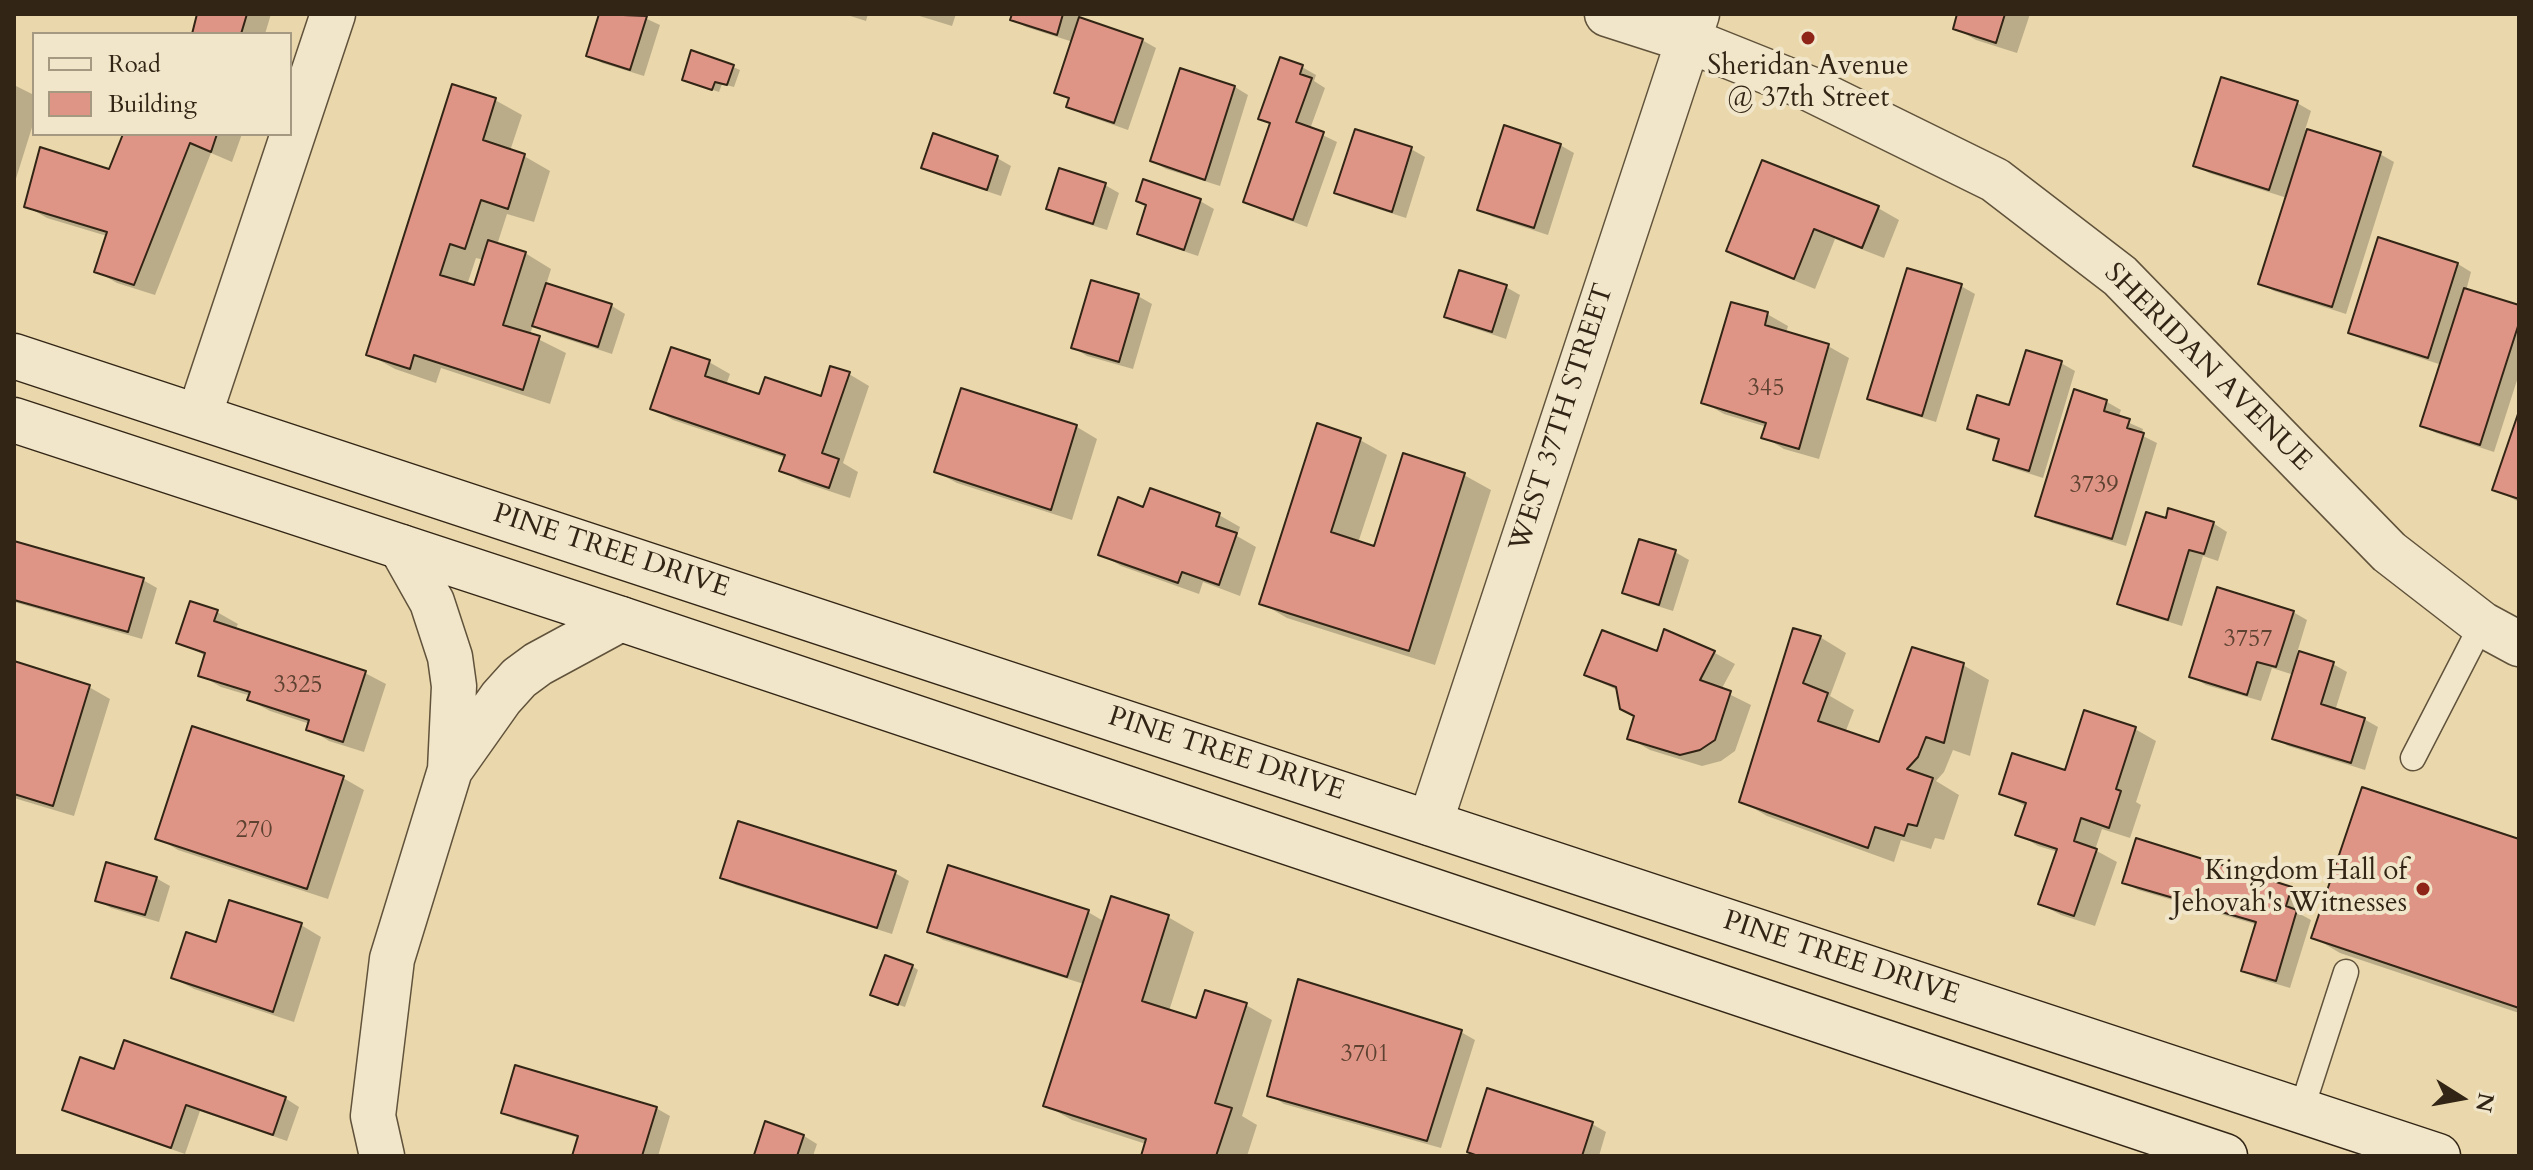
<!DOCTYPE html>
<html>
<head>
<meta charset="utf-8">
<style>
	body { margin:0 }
	#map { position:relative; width:2533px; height:1170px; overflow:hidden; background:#ead8ac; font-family:Cardo,serif }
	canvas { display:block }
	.frame { position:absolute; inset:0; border:16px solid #322515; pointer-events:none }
	.legend { position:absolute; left:32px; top:32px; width:260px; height:104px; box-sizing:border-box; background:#f1e6c9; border:2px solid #a59981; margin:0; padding:10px 14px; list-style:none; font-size:24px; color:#322515 }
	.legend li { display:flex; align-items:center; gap:16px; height:40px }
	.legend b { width:40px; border:2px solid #a59981 }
	.north { position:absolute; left:2421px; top:1058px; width:80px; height:80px; -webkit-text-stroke:6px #f1e6c9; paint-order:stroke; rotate:101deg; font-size:22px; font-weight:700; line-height:32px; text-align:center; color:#322515 }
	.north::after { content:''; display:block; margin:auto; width:28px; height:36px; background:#322515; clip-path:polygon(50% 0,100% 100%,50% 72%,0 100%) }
</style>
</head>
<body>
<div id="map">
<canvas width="2533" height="1170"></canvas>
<div class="frame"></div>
<ul class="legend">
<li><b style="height:10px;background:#f1e6c9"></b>Road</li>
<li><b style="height:22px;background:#df9586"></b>Building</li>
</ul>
<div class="north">N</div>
</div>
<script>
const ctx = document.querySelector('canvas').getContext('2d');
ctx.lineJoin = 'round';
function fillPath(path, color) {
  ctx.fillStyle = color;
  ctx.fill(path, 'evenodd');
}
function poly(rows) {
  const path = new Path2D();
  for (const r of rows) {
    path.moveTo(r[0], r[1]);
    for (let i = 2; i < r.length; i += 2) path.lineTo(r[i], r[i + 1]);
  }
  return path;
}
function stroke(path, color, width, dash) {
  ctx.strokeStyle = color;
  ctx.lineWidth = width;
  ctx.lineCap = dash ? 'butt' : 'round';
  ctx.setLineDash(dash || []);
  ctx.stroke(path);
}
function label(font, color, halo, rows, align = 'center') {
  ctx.font = font + ' Cardo,serif';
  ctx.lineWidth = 8;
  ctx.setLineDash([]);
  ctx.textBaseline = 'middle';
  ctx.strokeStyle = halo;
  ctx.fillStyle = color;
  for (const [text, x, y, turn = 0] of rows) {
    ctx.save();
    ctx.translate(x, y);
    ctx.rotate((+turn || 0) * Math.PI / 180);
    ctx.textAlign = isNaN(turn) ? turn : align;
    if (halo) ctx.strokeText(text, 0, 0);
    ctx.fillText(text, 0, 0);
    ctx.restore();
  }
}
fillPath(poly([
	[199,14,271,14,265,34,194,34],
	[601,14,636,14,660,25,644,76,602,63,589,55],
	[844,14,868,14,866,21],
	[913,14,956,14,952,26],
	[1014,14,1080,14,1078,19,1142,40,1156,48,1128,130,1082,114,1068,106,1070,100,1056,92,1073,42,1026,27,1012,19],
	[1959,14,2030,14,2017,53,1976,40,1955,28],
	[733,67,740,70,734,87,722,84,719,92,690,82],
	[1302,67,1316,75,1314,81,1325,88,1310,129,1337,142,1307,227,1259,209,1245,201,1272,125,1261,118],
	[1181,70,1235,87,1248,95,1220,186,1166,169,1152,161],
	[14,85,34,95,34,121,14,185],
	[495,100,522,115,510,151,524,156,550,171,534,222,507,214,497,245,525,253,551,269,546,285,612,306,625,314,612,354,548,333,533,325,530,335,566,353,550,404,441,368,436,383,395,369,368,354],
	[476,258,484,260,475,288,467,285],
	[2297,103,2311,111,2305,130,2380,154,2394,162,2346,314,2274,291,2260,283,2287,198,2209,173,2195,165],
	[125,134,242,134,232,162,211,153,155,295,117,283,96,271,107,236,47,218,26,206,110,172],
	[1560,145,1574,153,1548,235,1493,217,1479,209],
	[1411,149,1425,157,1406,218,1350,200,1337,192],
	[997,158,1011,166,1001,196,938,175,924,167],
	[1763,162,1878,208,1899,220,1884,258,1835,239,1815,289,1749,262,1729,250],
	[1061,171,1105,185,1119,193,1107,230,1062,216,1048,208],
	[1200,201,1214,209,1198,256,1153,241,1140,233,1148,206],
	[2458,264,2471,272,2466,291,2519,308,2519,374,2494,452,2436,433,2422,425,2442,365,2364,340,2350,332],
	[1961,286,1975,294,1936,422,1884,406,1870,398],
	[1506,287,1520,295,1506,339,1461,324,1447,316],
	[1138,296,1152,304,1133,369,1087,356,1074,348],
	[1767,314,1788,326,1786,333,1828,346,1849,358,1819,459,1784,449,1764,437,1767,427,1724,414,1703,402],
	[672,350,709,362,730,374,726,385,760,397,822,399,849,374,869,386,843,463,858,472,850,498,802,482,782,471,786,458,673,420,653,408],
	[2061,363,2075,371,2043,478,2009,467,1995,459,2000,441,1983,436,1969,428,2011,407],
	[962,390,1077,427,1097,439,1072,520,957,483,936,472],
	[2075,392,2107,402,2121,410,2118,418,2143,429,2141,435,2157,443,2126,546,2052,523,2038,515],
	[2519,417,2519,502,2494,489],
	[1360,440,1387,455,1358,543,1375,549,1404,456,1464,475,1491,490,1435,665,1287,618,1261,603],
	[1145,509,1219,515,1240,527,1237,536,1256,547,1240,596,1203,582,1199,594,1121,566,1101,554],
	[2167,520,2213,523,2227,532,2218,561,2203,556,2182,626,2134,611,2120,603],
	[14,543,143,580,157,588,142,639,14,602],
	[1675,552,1689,560,1673,611,1638,600,1624,592],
	[217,612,238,624,235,630,365,673,386,684,364,752,329,741,309,729,310,724,270,711,249,700,251,696,221,687,200,675,206,656,179,642],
	[2293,612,2307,620,2297,653,2333,664,2347,672,2335,711,2364,719,2378,727,2365,770,2288,746,2275,738,2294,675,2272,668,2261,701,2206,685,2192,677],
	[1665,632,1715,653,1735,664,1721,690,1751,705,1735,751,1721,761,1702,766,1650,750,1629,738,1636,716,1619,691,1586,675,1658,654],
	[1820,637,1846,653,1830,696,1854,710,1845,733,1880,745,1963,665,1989,680,1970,756,1953,750,1944,772,1936,781,1959,795,1944,840,1935,838,1931,849,1901,840,1894,862,1767,816,1741,801],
	[14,663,89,687,110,699,74,816,14,798],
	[2135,729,2156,741,2136,802,2141,805,2130,838,2102,829,2095,850,2117,862,2095,926,2061,915,2040,904,2058,852,2038,846,2018,834,2027,807,2001,793,2066,773],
	[343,778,364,790,328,899,178,850,158,838],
	[2519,841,2519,1013,2340,953,2313,937],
	[895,873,909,881,892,934,736,885,722,877],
	[156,878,170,886,159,922,111,908,97,900],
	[2124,882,2291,889,2305,897,2300,914,2311,920,2290,988,2257,978,2243,970,2258,925,2138,890],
	[1088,912,1105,922,1168,917,1194,932,1169,1011,1197,1020,1246,1005,1272,1020,1242,1116,1257,1125,1247,1156,1143,1156,1146,1144,1072,1120,1045,1105,1084,984,943,940,929,931],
	[301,925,321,937,294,1022,194,989,173,978,217,944],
	[912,966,918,970,905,1007,879,998],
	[1461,1032,1475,1040,1441,1148,1284,1104,1270,1095],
	[115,1071,285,1098,299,1107,287,1141,200,1111,185,1154,79,1117,65,1109],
	[1489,1091,1592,1124,1606,1132,1599,1156,1477,1156,1469,1151],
	[656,1108,670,1116,658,1156,574,1156,579,1138,517,1120,503,1112],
	[767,1124,804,1136,817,1144,813,1156,761,1156,757,1154]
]), '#0003');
const building = poly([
	[197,14,247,14,241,34,192,34,197,14],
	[599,14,647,16,630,70,586,56,599,14],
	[1012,14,1063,14,1057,35,1010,20,1012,14],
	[1957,14,2005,14,1996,43,1953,29,1957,14],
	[1079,17,1143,39,1114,123,1066,107,1069,98,1054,93,1079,17],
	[691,50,734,65,727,85,715,82,712,90,682,80,691,50],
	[1280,57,1303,65,1300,74,1312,78,1296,122,1324,132,1293,220,1243,202,1270,123,1258,119,1280,57],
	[1180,68,1235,86,1205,180,1150,161,1180,68],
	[2221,77,2298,101,2269,190,2193,166,2221,77],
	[452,84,496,98,483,140,525,154,508,209,481,200,465,249,450,244,440,275,474,285,488,240,526,252,503,325,540,336,523,390,414,355,410,369,366,355,452,84],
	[1504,125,1561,144,1534,228,1477,210,1504,125],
	[1355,129,1412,147,1392,212,1334,193,1355,129],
	[2307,129,2381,152,2332,307,2258,284,2307,129],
	[933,133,998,156,987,190,921,168,933,133],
	[123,134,217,134,211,152,190,143,134,285,94,272,107,232,24,207,40,147,109,169,123,134],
	[1762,160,1879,206,1862,248,1814,229,1794,279,1726,251,1762,160],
	[1059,168,1106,183,1093,224,1046,209,1059,168],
	[1143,179,1201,199,1184,250,1137,234,1146,205,1136,201,1143,179],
	[2378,237,2458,263,2428,358,2348,333,2378,237],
	[1907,268,1962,284,1922,416,1867,399,1907,268],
	[1459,270,1507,285,1492,332,1444,317,1459,270],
	[1091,280,1139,294,1119,362,1071,348,1091,280],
	[546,283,612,304,598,347,532,326,546,283],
	[2464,288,2519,305,2519,323,2480,445,2420,426,2464,288],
	[1731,302,1768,312,1765,325,1829,344,1799,449,1761,438,1766,423,1701,403,1731,302],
	[671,347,710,360,705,376,759,394,765,377,821,396,830,366,850,372,822,453,839,459,829,488,779,471,785,455,650,409,671,347],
	[2026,350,2062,361,2029,471,1993,460,1999,439,1967,429,1977,395,2009,405,2026,350],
	[961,388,1077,425,1051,510,934,472,961,388],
	[2074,389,2107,400,2104,411,2130,419,2127,428,2144,433,2112,539,2035,516,2074,389],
	[2519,411,2519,499,2492,490,2519,411],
	[1317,423,1361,438,1331,532,1374,546,1403,453,1465,473,1409,651,1259,604,1317,423],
	[1150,488,1220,513,1216,526,1237,533,1219,585,1182,572,1178,583,1098,555,1118,497,1143,507,1150,488],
	[2168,508,2214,522,2204,554,2189,550,2168,620,2117,604,2146,512,2166,518,2168,508],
	[1639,539,1676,550,1659,605,1622,593,1639,539],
	[14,541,144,578,128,632,14,600,14,541],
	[2217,587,2294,611,2276,667,2257,662,2247,695,2189,677,2217,587],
	[190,601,218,610,214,621,366,671,343,742,306,730,309,720,247,700,250,692,198,676,205,653,176,643,190,601],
	[1793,628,1821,636,1803,683,1828,693,1818,721,1879,742,1912,647,1964,663,1944,743,1926,737,1918,757,1907,769,1933,778,1917,826,1908,824,1904,836,1875,827,1868,848,1739,802,1793,628],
	[1664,629,1715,651,1700,680,1731,691,1715,740,1700,750,1680,755,1627,739,1634,716,1620,709,1616,687,1584,675,1602,630,1657,651,1664,629],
	[2299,651,2334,662,2321,704,2365,718,2351,763,2272,739,2299,651],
	[14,661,90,685,53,806,14,794,14,661],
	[2084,710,2136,727,2116,789,2121,791,2109,828,2081,818,2074,841,2097,849,2074,916,2038,904,2057,849,2015,835,2026,803,1999,794,2012,753,2065,770,2084,710],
	[192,726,344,776,307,889,155,839,192,726],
	[2362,787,2519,839,2519,1008,2311,938,2362,787],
	[738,821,896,871,877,928,720,878,738,821],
	[2136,838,2292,887,2286,906,2297,910,2276,981,2241,971,2256,922,2122,883,2136,838],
	[106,862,157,877,145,915,95,901,106,862],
	[948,865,1089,910,1067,977,927,932,948,865],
	[1111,896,1169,915,1142,1001,1196,1018,1205,990,1247,1003,1215,1103,1232,1108,1216,1156,1141,1156,1146,1139,1043,1106,1111,896],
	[229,900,302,923,273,1012,171,978,186,932,216,942,229,900],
	[885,955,913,965,898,1005,870,995,885,955],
	[1298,979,1462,1030,1427,1141,1267,1096,1298,979],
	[124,1040,286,1097,273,1135,186,1105,171,1148,62,1110,80,1057,114,1069,124,1040],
	[515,1065,657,1107,642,1156,572,1156,578,1136,501,1113,515,1065],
	[1487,1088,1593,1122,1582,1156,1478,1156,1467,1152,1487,1088],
	[765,1121,804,1135,797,1156,754,1155,765,1121]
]);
fillPath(building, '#df9586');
stroke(building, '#322515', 2);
const lane = poly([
	[2413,758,2482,624],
	[2301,1111,2346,972]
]);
const street = poly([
	[1607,14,1688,40,1808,88,1995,180,2120,276,2389,552,2482,624,2519,644],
	[199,416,333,14],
	[450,770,501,698,519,678,538,664,621,619],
	[1430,823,1697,14],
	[382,1156,373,1116,392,959,450,770,454,686,450,657,432,602,401,547]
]);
const secondary = poly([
	[14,356,2438,1156],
	[14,420,621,619,2225,1156]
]);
stroke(lane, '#60523b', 27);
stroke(street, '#60523b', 47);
stroke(secondary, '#322515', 47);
stroke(lane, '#f1e6c9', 24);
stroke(street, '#f1e6c9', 44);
stroke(secondary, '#f1e6c9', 44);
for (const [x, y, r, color] of [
	[1808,38,8,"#8f2418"],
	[2423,889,8,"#8f2418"]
]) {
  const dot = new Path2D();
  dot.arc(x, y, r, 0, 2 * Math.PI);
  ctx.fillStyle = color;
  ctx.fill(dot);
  stroke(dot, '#f1e6c9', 3);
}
label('24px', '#5d4131', null, [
	["345",1766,389],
	["3739",2094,486],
	["3757",2248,640],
	["3325",298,686],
	["270",254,831],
	["3701",1365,1055]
]);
label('28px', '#322515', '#f1e6c9', [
	["Sheridan Avenue",1808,68],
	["@ 37th Street",1808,100],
	["Kingdom Hall of",2407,873,"right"],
	["Jehovah's Witnesses",2407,905,"right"]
]);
label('28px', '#322515', '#f1e6c9', [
	["SHERIDAN AVENUE",2207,368,45],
	["WEST 37TH STREET",1563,418,-72],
	["PINE TREE DRIVE",611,552,18],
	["PINE TREE DRIVE",1226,755,18],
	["PINE TREE DRIVE",1841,959,18]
]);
</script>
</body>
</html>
